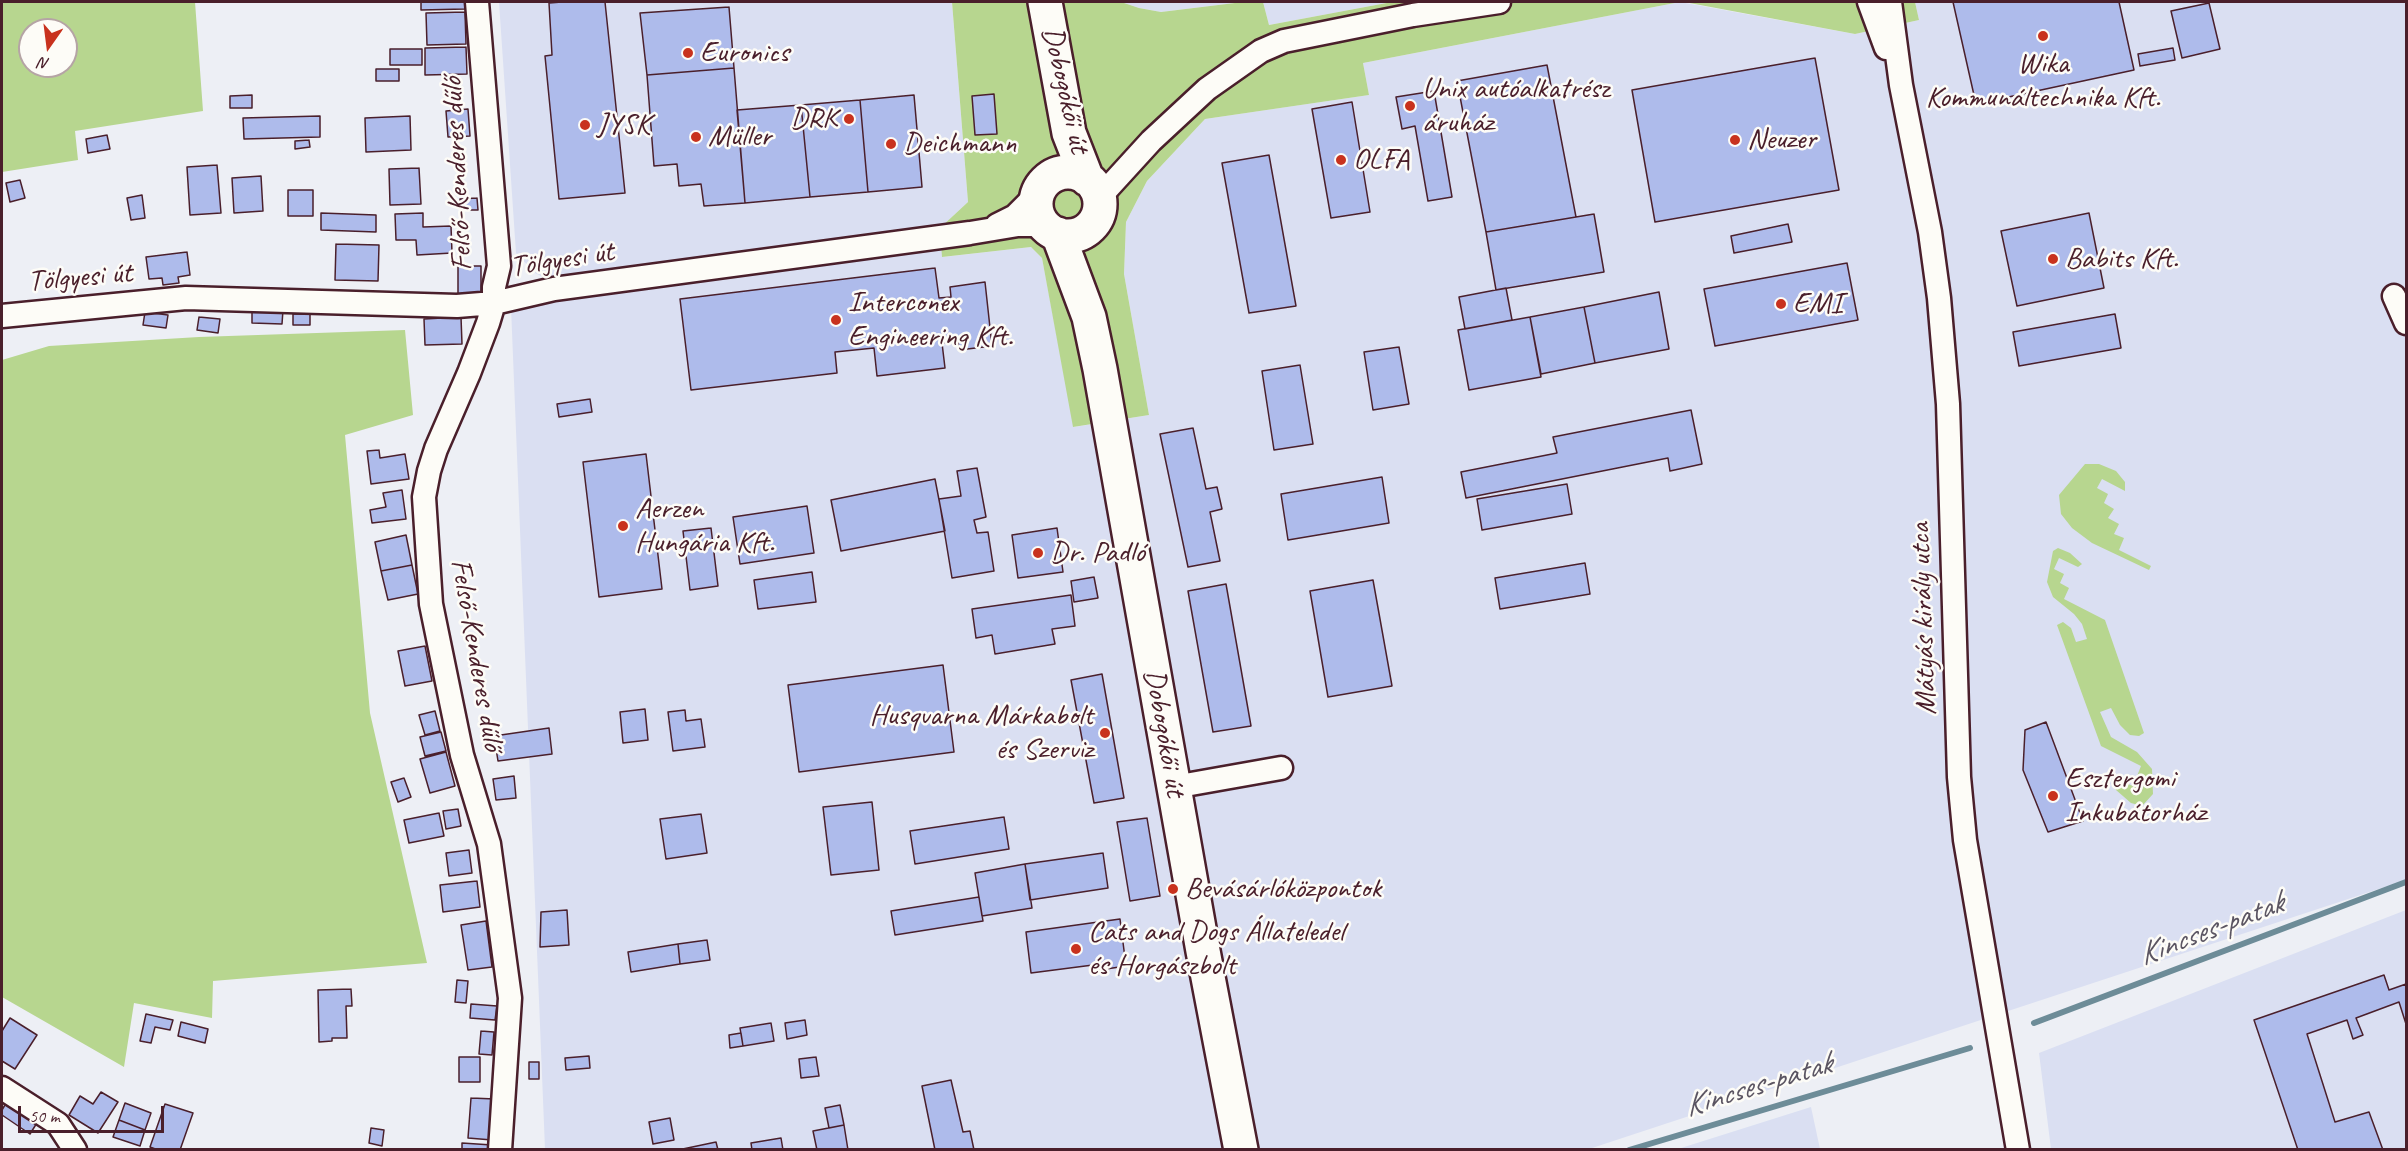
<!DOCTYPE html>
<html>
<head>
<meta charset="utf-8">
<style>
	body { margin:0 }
	#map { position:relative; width:2408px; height:1151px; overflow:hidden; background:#edeff5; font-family:Caveat,sans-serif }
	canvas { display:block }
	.frame { position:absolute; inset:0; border:3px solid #4a1f2b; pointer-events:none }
	.north { position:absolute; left:18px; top:18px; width:60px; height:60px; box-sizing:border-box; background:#fdfcf7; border:2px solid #b5a4a5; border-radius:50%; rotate:194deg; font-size:16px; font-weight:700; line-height:24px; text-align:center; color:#4a1f2b }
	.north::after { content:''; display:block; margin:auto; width:21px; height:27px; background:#c8321e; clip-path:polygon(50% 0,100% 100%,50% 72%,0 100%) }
	.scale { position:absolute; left:18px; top:1106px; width:146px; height:27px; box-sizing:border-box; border:3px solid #4a1f2b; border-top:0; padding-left:8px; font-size:18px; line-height:21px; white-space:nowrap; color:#4a1f2b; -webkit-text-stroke:4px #fdfcf7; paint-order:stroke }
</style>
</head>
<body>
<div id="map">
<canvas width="2408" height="1151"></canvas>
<div class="frame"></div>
<div class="north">N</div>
<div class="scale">50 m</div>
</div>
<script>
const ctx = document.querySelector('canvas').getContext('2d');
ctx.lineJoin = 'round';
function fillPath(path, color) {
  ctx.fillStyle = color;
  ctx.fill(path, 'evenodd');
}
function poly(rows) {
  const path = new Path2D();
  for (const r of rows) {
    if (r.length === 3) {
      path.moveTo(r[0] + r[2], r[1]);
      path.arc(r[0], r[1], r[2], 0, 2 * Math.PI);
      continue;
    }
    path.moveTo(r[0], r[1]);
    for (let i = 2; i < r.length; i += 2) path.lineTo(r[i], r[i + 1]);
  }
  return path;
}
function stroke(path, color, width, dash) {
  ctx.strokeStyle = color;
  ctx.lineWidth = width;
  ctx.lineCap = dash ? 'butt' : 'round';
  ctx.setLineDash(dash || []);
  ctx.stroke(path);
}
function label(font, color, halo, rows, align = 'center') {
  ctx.font = font + ' Caveat,sans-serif';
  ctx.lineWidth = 5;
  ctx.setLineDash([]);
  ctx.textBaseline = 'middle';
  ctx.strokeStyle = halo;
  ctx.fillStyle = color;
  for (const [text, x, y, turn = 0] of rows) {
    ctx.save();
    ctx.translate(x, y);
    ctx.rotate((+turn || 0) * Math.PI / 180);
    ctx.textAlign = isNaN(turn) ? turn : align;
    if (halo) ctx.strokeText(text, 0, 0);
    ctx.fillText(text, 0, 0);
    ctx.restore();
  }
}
fillPath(poly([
	[499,2,952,2,968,202,940,228,943,257,1031,247,1042,258,1074,427,1149,415,1124,274,1126,222,1147,181,1205,119,1369,95,1363,63,1680,2,1855,34,1919,20,1915,2,2406,2,2406,880,1589,1149,545,1149,511,307,545,278,535,273,516,253],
	[1121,2,1243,2,1161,12,1139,8],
	[1263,2,1392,2,1269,25],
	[2406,910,2406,1149,2051,1149,2039,1053],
	[1811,1107,1820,1149,1678,1149]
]), '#dadff2');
fillPath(poly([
	[2,2,195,2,203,111,75,131,78,160,2,172],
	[30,30,66,30,66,66,30,66],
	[952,2,1121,2,1139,8,1161,12,1243,2,1263,2,1269,25,1392,2,1680,2,1363,63,1369,95,1205,119,1147,181,1126,222,1124,274,1149,415,1073,427,1042,258,1031,247,942,257,940,228,968,202],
	[1684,2,1915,2,1919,20,1855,34],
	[405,330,413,415,345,435,370,713,427,963,213,981,212,1018,134,1003,124,1067,2,997,2,360,49,346,199,337],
	[2085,464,2099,464,2116,471,2125,482,2125,491,2102,479,2097,488,2108,494,2104,503,2114,509,2108,518,2119,524,2114,534,2124,538,2119,550,2151,566,2149,570,2092,543,2072,528,2061,514,2059,495],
	[2058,548,2070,553,2082,564,2078,567,2059,558,2054,569,2064,574,2060,583,2069,588,2064,599,2105,620,2144,733,2139,736,2130,735,2120,725,2111,708,2100,712,2111,737,2137,752,2152,769,2153,794,2142,806,2131,803,2116,790,2114,785,2115,781,2119,780,2142,790,2146,780,2137,776,2141,766,2101,746,2057,625,2063,622,2071,628,2076,642,2087,639,2082,624,2074,614,2053,597,2047,582,2053,551]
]), '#b7d68f');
stroke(poly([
	[2034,1023,2406,882],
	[1629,1150,1970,1048]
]), '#6d8c98', 6);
const building = poly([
	[421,2,465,2,465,9,421,10,421,2],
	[562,2,605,2,625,193,559,199,545,56,552,55,549,3,562,2],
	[1953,2,2119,2,2134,70,1976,104,1953,2],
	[2209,3,2220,49,2182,58,2171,11,2209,3],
	[729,7,734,68,647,75,640,13,729,7],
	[465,12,466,44,427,45,426,13,465,12],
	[466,47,467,74,425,75,425,48,466,47],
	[2173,48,2175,60,2140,66,2138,54,2173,48],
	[390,49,422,49,422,65,390,65,390,49],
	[1815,58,1839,190,1655,222,1632,90,1815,58],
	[1547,65,1576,217,1486,232,1457,81,1547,65],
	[734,68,745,203,704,206,701,184,679,186,677,164,654,166,647,75,734,68],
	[376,69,399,69,399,81,376,81,376,69],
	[1434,91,1452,197,1428,201,1415,126,1402,129,1396,97,1434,91],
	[994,94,997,134,975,135,972,96,994,94],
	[252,95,252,108,230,108,230,96,252,95],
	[914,95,922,187,868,192,860,100,914,95],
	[860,100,868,192,810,197,801,105,860,100],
	[1352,102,1370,212,1331,218,1312,109,1352,102],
	[801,105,810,197,745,203,737,110,801,105],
	[468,109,470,136,448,137,446,111,468,109],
	[320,116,320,137,244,139,243,118,320,116],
	[410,116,411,150,366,152,365,118,410,116],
	[107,135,110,149,88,153,86,139,107,135],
	[309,140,310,147,295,149,295,141,309,140],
	[1269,155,1296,306,1249,313,1222,163,1269,155],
	[217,165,221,213,190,215,187,167,217,165],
	[419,168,421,204,390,205,389,169,419,168],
	[261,176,263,211,234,213,232,178,261,176],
	[20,180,25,198,10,202,6,183,20,180],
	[288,190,313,190,313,216,288,216,288,190],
	[142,195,145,218,131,220,127,198,142,195],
	[477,198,478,210,461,210,460,199,477,198],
	[321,213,376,215,376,232,321,230,321,213],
	[423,213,423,227,451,226,452,253,417,255,416,240,396,240,395,214,423,213],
	[2089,213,2104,288,2017,306,2001,231,2089,213],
	[1594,214,1604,272,1496,290,1486,232,1594,214],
	[1788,224,1792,242,1734,253,1731,236,1788,224],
	[336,244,379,245,378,281,335,280,336,244],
	[187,252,190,275,178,277,179,283,163,285,162,278,149,279,146,257,187,252],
	[1847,263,1858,320,1715,346,1704,289,1847,263],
	[458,266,481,266,481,294,458,294,458,266],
	[935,268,939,298,951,297,950,287,985,282,992,346,959,350,958,341,942,343,945,368,877,376,874,348,835,352,837,373,691,390,680,299,935,268],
	[1506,288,1512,320,1465,329,1459,297,1506,288],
	[1659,292,1669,349,1595,363,1584,307,1659,292],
	[1584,307,1595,363,1541,374,1530,317,1584,307],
	[252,309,283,310,282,324,252,323,252,309],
	[145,312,168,315,166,328,143,325,145,312],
	[293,314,310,314,310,325,293,325,293,314],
	[2115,314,2121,348,2019,366,2013,332,2115,314],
	[199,317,220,319,218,333,197,330,199,317],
	[461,317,462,344,425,345,424,319,461,317],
	[1530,317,1541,377,1469,390,1458,330,1530,317],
	[1399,347,1409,404,1373,410,1364,352,1399,347],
	[1300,365,1313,444,1274,450,1262,371,1300,365],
	[590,399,592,412,559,417,557,404,590,399],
	[1691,410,1702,464,1670,471,1668,458,1466,498,1461,472,1557,453,1553,437,1691,410],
	[1193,428,1206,489,1217,487,1222,509,1210,512,1220,561,1188,567,1160,434,1193,428],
	[379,450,380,458,405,454,409,479,371,484,367,451,379,450],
	[646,454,662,589,599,597,583,462,646,454],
	[977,468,986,517,974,520,977,533,988,532,994,571,952,578,939,499,961,496,957,471,977,468],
	[1382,477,1389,523,1288,540,1281,494,1382,477],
	[935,479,945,531,841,551,831,500,935,479],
	[1567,484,1572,514,1482,530,1477,499,1567,484],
	[402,490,406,519,372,523,370,510,386,507,383,493,402,490],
	[807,506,814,553,740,564,733,517,807,506],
	[711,528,718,586,690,590,683,531,711,528],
	[1057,528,1063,572,1018,578,1012,535,1057,528],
	[406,535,412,565,381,571,375,542,406,535],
	[1585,563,1590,594,1500,609,1495,578,1585,563],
	[412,565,418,594,388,600,381,571,412,565],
	[812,572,816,602,758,609,754,580,812,572],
	[1094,577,1098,598,1074,602,1071,581,1094,577],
	[1373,580,1392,686,1328,697,1310,591,1373,580],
	[1226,584,1251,726,1213,732,1188,591,1226,584],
	[1071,595,1075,626,1052,629,1055,644,995,654,992,635,976,638,972,609,1071,595],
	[425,646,432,681,405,686,398,651,425,646],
	[943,665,954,752,799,772,788,685,943,665],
	[1102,674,1124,798,1094,803,1071,680,1102,674],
	[645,709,648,740,623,743,620,712,645,709],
	[685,710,686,721,701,719,705,747,673,751,668,712,685,710],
	[435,711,440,731,425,735,419,715,435,711],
	[2046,722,2083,821,2048,832,2023,770,2025,730,2046,722],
	[549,728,552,754,498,761,494,736,549,728],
	[441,732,446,751,425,756,420,737,441,732],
	[446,752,455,786,430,793,420,759,446,752],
	[514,776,516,798,496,800,493,779,514,776],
	[404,778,411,797,398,802,391,782,404,778],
	[872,802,879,870,831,875,823,807,872,802],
	[458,809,461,826,446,829,443,811,458,809],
	[439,813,444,836,409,843,404,820,439,813],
	[701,814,707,853,666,859,660,819,701,814],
	[1004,817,1009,849,915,864,910,831,1004,817],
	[1147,818,1160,896,1130,901,1117,822,1147,818],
	[469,850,472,873,449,876,446,853,469,850],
	[1103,853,1108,888,1030,900,1025,864,1103,853],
	[1025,864,1032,908,982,916,975,873,1025,864],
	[477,881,480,907,443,912,440,885,477,881],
	[979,897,983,921,895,935,891,911,979,897],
	[567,910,569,945,540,947,541,912,567,910],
	[1120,919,1126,966,1093,971,1093,965,1031,973,1026,932,1120,919],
	[486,921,492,967,468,970,461,925,486,921],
	[707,940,710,960,680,964,678,944,707,940],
	[678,944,680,964,631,972,628,952,678,944],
	[2384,975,2389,990,2406,984,2406,1024,2399,1002,2356,1018,2363,1035,2353,1039,2347,1020,2307,1034,2335,1122,2369,1112,2383,1150,2298,1150,2254,1020,2384,975],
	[457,980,468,981,466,1003,455,1002,457,980],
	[351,989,352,1006,346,1006,347,1038,332,1038,332,1041,319,1042,318,990,351,989],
	[471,1004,497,1006,495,1020,470,1018,471,1004],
	[146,1014,173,1020,170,1030,155,1027,151,1043,140,1041,146,1014],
	[10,1018,37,1035,15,1069,2,1061,2,1031,10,1018],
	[805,1020,807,1035,787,1039,785,1023,805,1020],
	[181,1022,208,1029,205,1043,178,1036,181,1022],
	[771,1023,774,1041,743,1046,740,1028,771,1023],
	[481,1031,494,1032,492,1055,479,1054,481,1031],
	[741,1033,743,1046,730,1048,729,1035,741,1033],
	[589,1056,590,1068,566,1070,565,1058,589,1056],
	[459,1057,480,1057,480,1082,459,1082,459,1057],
	[816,1057,819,1076,801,1078,799,1059,816,1057],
	[529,1062,539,1062,539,1079,529,1079,529,1062],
	[951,1080,963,1132,970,1131,974,1150,935,1150,922,1086,951,1080],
	[101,1092,118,1102,98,1133,69,1115,80,1096,93,1104,101,1092],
	[9,1098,40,1118,30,1134,2,1115,2,1110,9,1098],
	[471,1098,495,1099,492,1140,468,1138,471,1098],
	[125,1103,151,1113,145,1130,119,1120,125,1103],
	[165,1104,193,1113,180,1150,158,1150,150,1147,165,1104],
	[840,1105,844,1125,829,1128,825,1108,840,1105],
	[670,1118,674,1140,653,1144,649,1122,670,1118],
	[119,1120,145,1130,140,1146,113,1137,119,1120],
	[844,1125,848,1150,817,1150,813,1131,844,1125],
	[371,1128,384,1130,382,1146,369,1143,371,1128],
	[781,1138,783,1150,752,1150,751,1143,781,1138],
	[716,1142,718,1150,678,1150,716,1142],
	[462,1143,492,1145,491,1150,462,1150,462,1143]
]);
fillPath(building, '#aebbeb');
stroke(building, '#4a1f2b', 1.5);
const minor = poly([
	[477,2,499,266,494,287,494,303,488,323,469,373,436,449,429,471,424,497,431,604,462,755,489,844,510,998,500,1150],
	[1869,2,1886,48],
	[1890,2,1901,85,1930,232,1939,298,1948,404,1959,777,1965,840,2018,1150],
	[1099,198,1151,141,1207,89,1261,51,1284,41,1413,15,1499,2],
	[997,225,1015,216,1040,191],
	[2394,296,2406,323],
	[2,316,186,298,457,306,494,303,554,289,970,233,1018,225,1045,225],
	[1174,787,1281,768],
	[2,1088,58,1124,75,1150]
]);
const secondary = poly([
	[1045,2,1069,133,1087,179],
	[1068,204,32],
	[1058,234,1089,317,1100,369,1203,951,1241,1150]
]);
stroke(minor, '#4a1f2b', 27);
stroke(secondary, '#4a1f2b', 38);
stroke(minor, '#fdfcf7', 22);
stroke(secondary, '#fdfcf7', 33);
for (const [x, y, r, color] of [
	[2043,36,6,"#c8321e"],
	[688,53,6,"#c8321e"],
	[1410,106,6,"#c8321e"],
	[849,119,6,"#c8321e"],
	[585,125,6,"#c8321e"],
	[696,137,6,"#c8321e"],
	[1735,140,6,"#c8321e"],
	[891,144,6,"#c8321e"],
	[1341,160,6,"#c8321e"],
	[2053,259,6,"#c8321e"],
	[1781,304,6,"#c8321e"],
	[836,320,6,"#c8321e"],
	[623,526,6,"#c8321e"],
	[1038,553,6,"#c8321e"],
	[1105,733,6,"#c8321e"],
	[2053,796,6,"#c8321e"],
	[1173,889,6,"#c8321e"],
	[1076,949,6,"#c8321e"]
]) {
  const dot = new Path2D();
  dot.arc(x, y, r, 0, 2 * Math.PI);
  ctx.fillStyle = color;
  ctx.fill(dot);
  stroke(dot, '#fdfcf7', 2);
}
label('30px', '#4a1f2b', '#fdfcf7', [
	["Euronics",700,53],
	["Wika",2043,64,"center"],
	["Kommunáltechnika Kft.",2043,98,"center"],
	["Unix autóalkatrész",1422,89],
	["áruház",1422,123],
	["DRK",837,119,"right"],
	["JYSK",597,125],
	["Müller",708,137],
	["Neuzer",1747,140],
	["Deichmann",903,144],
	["OLFA",1353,160],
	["Babits Kft.",2065,259],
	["Interconex",848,303],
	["Engineering Kft.",848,337],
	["EMI",1793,304],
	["Aerzen",635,509],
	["Hungária Kft.",635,543],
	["Dr. Padló",1050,553],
	["Husqvarna Márkabolt",1093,716,"right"],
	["és Szerviz",1093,750,"right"],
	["Esztergomi",2065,779],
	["Inkubátorház",2065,813],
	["Bevásárlóközpontok",1185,889],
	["Cats and Dogs Állateledel",1088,932],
	["és Horgászbolt",1088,966]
], 'left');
label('30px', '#4a1f2b', '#fdfcf7', [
	["Dobogókői út",1065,90,77],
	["Felső-Kenderes dűlő",458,174,-93],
	["Tölgyesi út",562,260,-9],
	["Tölgyesi út",80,278,-5],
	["Mátyás király utca",1924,619,-92],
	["Felső-Kenderes dűlő",476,655,80],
	["Dobogókői út",1164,733,80]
]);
label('italic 32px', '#5b5562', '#fdfcf7', [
	["Kincses-patak",2211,930,-21],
	["Kincses-patak",1758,1086,-17]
]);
</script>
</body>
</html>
